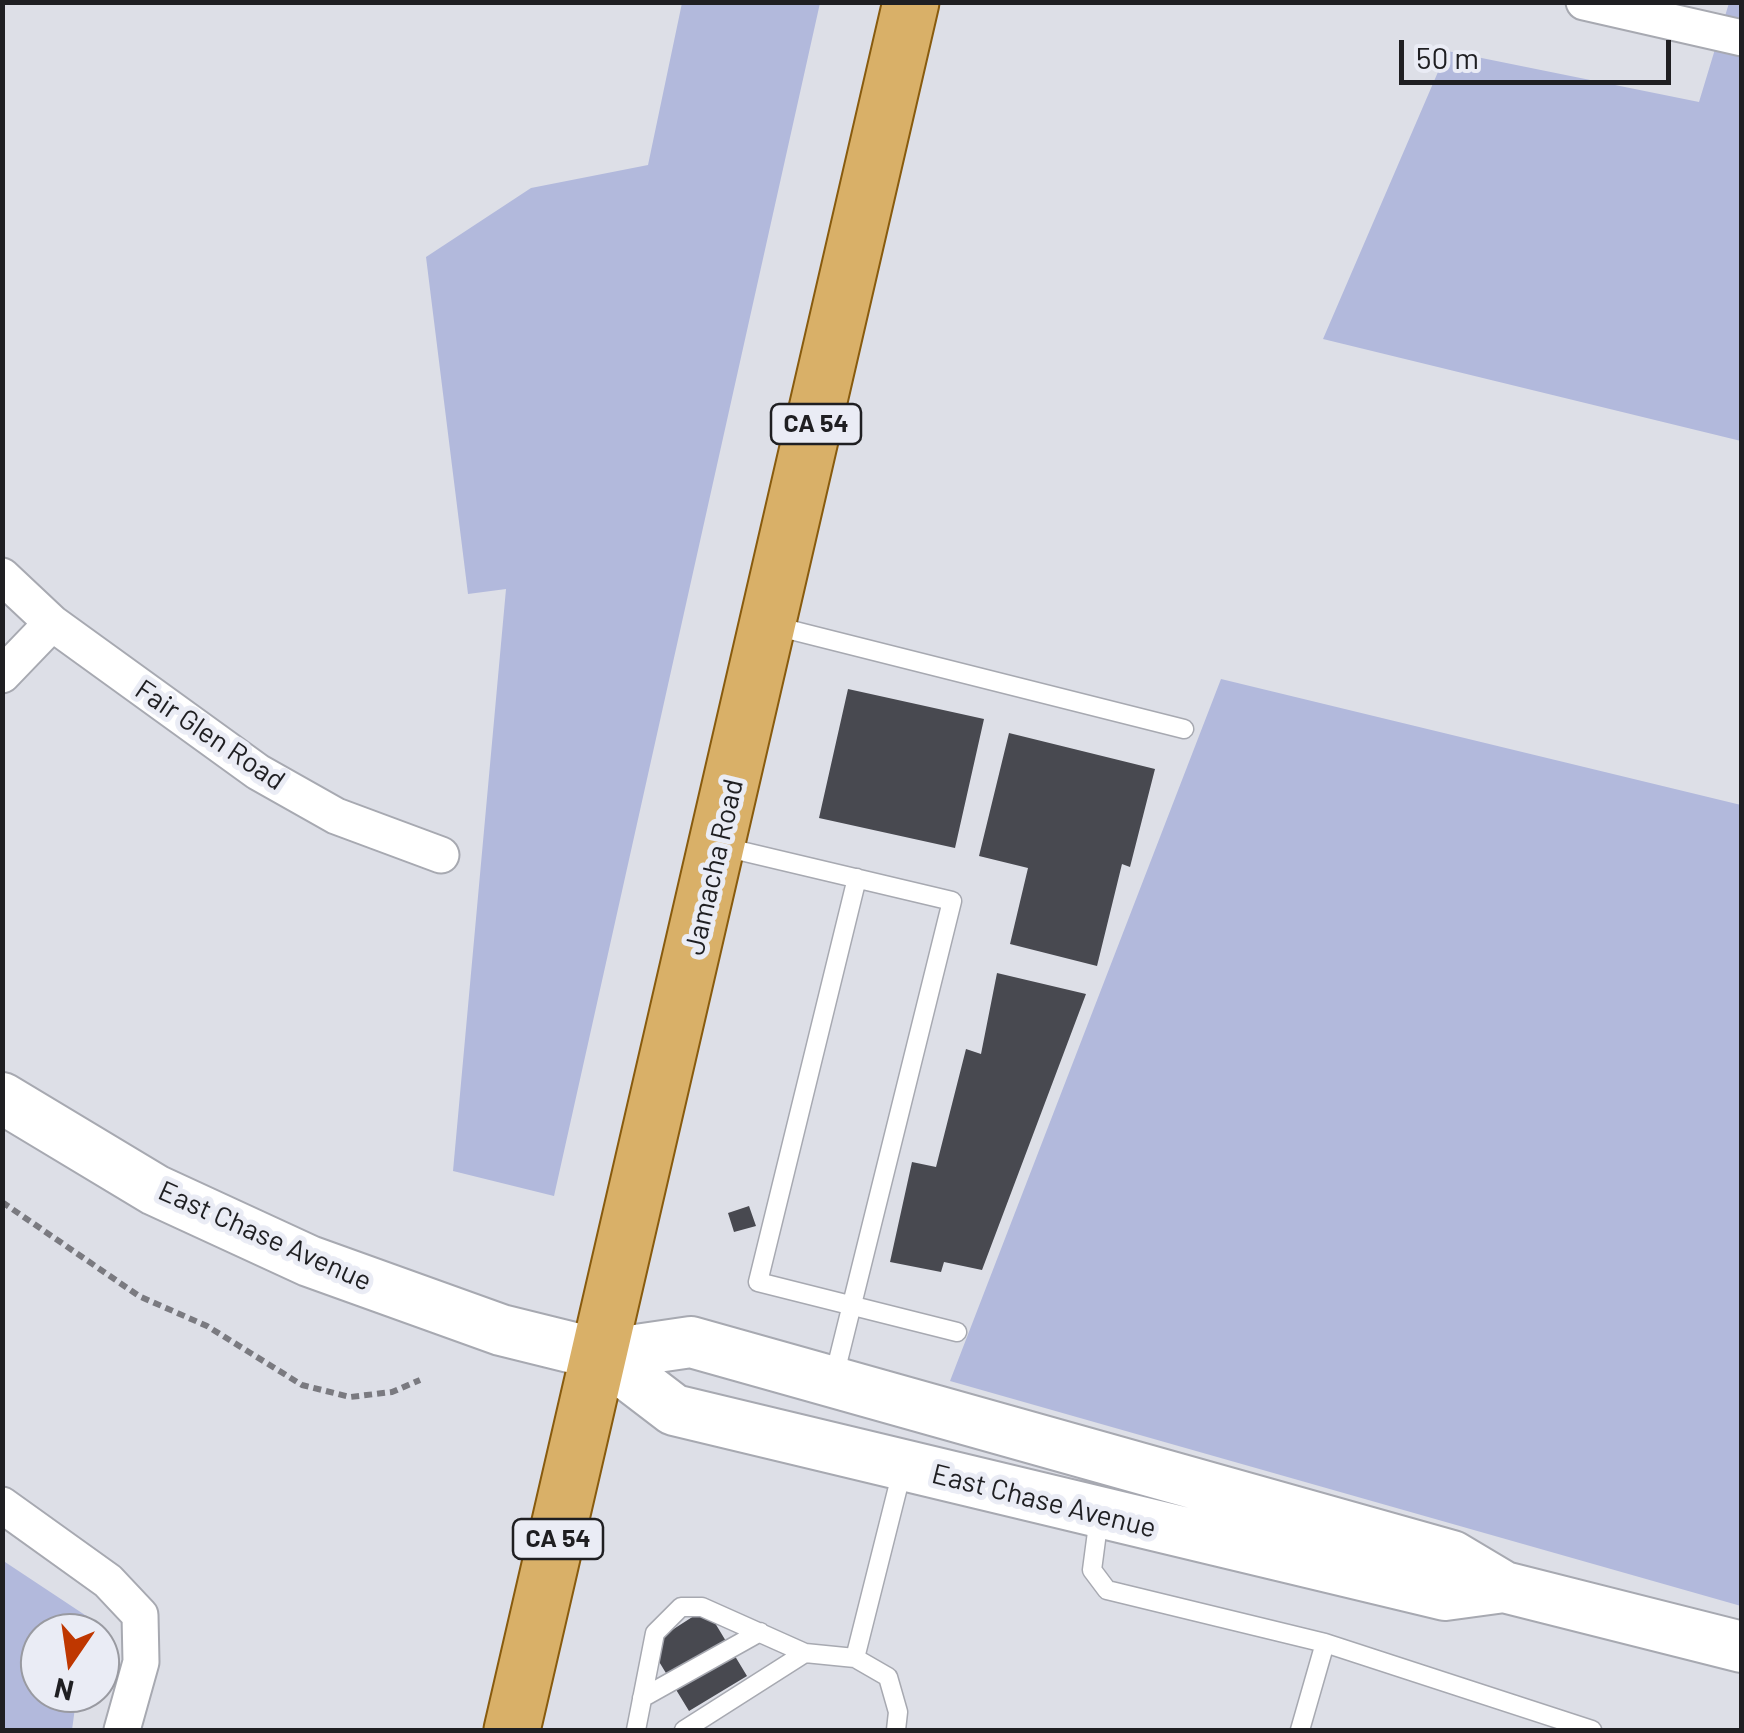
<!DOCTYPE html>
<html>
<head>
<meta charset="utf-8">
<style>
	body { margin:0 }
	#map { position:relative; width:1744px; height:1733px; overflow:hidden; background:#dddfe7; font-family:Barlow,sans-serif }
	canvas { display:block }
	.frame { position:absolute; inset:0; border:5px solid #1f1f22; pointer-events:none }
	.north { position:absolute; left:20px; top:1613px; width:100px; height:100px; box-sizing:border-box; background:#eaecf5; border:2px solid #999aa1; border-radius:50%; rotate:193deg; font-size:28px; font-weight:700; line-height:40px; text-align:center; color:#1f1f22 }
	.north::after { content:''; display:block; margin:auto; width:35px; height:45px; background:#bf3700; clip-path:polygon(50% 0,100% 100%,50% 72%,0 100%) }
	.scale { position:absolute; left:1399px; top:40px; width:272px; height:45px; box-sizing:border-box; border:5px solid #1f1f22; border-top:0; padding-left:12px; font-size:30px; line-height:35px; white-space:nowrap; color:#1f1f22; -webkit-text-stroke:8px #eaecf5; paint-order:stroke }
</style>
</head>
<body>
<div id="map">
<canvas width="1744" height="1733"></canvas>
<div class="frame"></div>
<div class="north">N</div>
<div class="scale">50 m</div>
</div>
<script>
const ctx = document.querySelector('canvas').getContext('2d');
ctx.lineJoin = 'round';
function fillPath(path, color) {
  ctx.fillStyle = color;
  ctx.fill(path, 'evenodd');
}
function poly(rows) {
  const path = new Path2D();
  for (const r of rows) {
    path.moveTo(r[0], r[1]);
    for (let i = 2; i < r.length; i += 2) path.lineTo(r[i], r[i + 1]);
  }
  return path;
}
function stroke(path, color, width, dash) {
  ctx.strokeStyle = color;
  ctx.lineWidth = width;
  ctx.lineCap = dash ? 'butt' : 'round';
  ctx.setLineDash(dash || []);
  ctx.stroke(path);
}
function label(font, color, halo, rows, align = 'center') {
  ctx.font = font + ' Barlow,sans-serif';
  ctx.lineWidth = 10;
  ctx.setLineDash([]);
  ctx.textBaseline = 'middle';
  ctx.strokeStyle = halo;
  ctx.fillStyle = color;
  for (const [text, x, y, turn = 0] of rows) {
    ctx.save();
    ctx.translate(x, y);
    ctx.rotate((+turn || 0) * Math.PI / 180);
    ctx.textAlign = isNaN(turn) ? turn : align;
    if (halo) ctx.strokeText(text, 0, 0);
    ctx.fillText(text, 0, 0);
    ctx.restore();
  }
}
fillPath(poly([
	[682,3,820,3,554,1196,453,1171,506,589,468,594,426,257,531,188,648,165],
	[1729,3,1741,3,1741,441,1323,339,1447,51,1699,102],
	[1221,679,1741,805,1741,1606,950,1381],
	[2,1560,88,1617,86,1633,40,1633,40,1693,77,1693,72,1730,3,1730]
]), '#b2b9dc');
fillPath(poly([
	[848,689,984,719,955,848,819,818],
	[1009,733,1155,769,1130,867,1122,864,1097,966,1010,944,1028,868,979,856],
	[997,973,1086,994,982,1270,944,1262,941,1272,890,1262,912,1162,936,1167,966,1049,981,1054],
	[749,1206,756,1226,734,1232,728,1213],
	[697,1614,712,1618,747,1676,689,1711,655,1655,658,1639]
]), '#484950');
const lane = poly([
	[771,625,1184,729],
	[724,847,952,901,833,1381],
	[857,878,758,1282,957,1332],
	[1099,1517,1092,1570,1107,1590,1325,1643,1300,1730],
	[1325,1643,1592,1730],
	[642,1698,760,1632],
	[636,1730,655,1633,681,1607,702,1607,805,1653],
	[684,1730,805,1653,855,1658],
	[896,1730,898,1712,888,1677,855,1658,903,1467]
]);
const street = poly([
	[1584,2,1742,38],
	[2,576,52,623,258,772,336,816,441,855],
	[2,675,52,623],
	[2,1505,108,1581,140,1615,141,1662,122,1730]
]);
const secondary = poly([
	[2,1098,155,1190,309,1261,501,1330,602,1355,674,1410,1445,1595,1504,1587],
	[602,1355,691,1342,1452,1556,1504,1587,1742,1647]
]);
const primary = poly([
	[512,1730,911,2]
]);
stroke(lane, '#a7a9b1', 21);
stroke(street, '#a7a9b1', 39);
stroke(secondary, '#a7a9b1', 54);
stroke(primary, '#885b0e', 59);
stroke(poly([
	[2,1202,139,1296,207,1326,302,1385,350,1397,392,1392,420,1380]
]), '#7a7a80', 6, [8, 5]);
stroke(lane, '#fff', 18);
stroke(street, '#fff', 35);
stroke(secondary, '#fff', 50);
stroke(primary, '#d9b068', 55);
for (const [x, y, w] of [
	[816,424,90],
	[558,1539,90]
]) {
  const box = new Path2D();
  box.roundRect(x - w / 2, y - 20, w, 40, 8);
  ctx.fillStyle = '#eaecf5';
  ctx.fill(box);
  stroke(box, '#1f1f22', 2.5);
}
label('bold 25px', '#1f1f22', null, [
	["CA 54",816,424],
	["CA 54",558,1539]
]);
label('28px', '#1f1f22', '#eaecf5', [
	["Fair Glen Road",210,735,34],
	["Jamacha Road",714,867,-77],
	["East Chase Avenue",265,1236,24],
	["East Chase Avenue",1044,1501,14]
]);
</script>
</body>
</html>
